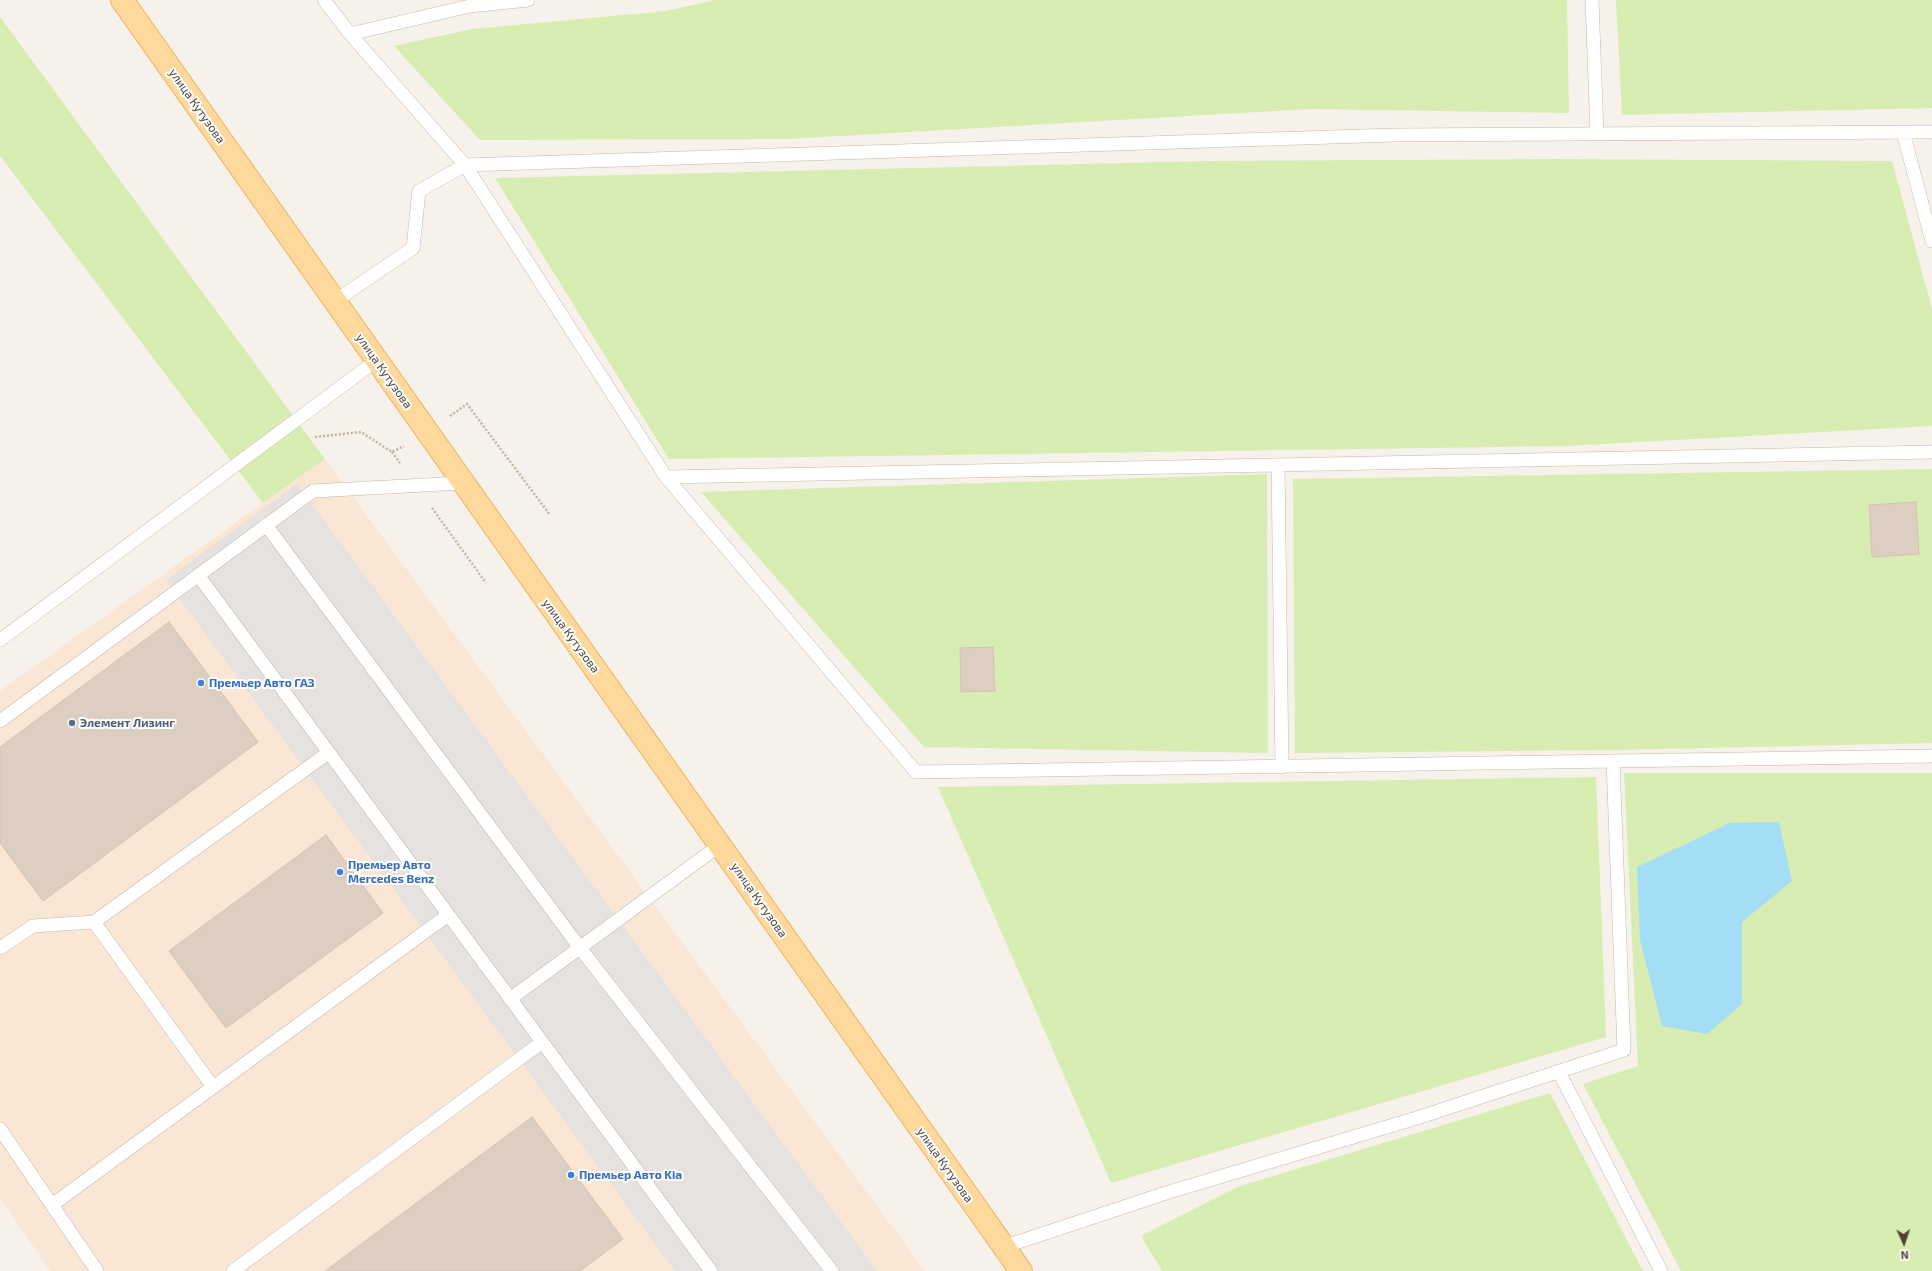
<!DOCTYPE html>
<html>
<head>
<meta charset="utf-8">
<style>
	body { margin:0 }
	#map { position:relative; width:1932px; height:1271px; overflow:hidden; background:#f6f2eb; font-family:"Exo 2",sans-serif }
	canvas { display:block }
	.north { position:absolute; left:1884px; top:1223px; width:40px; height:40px; -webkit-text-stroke:3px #fff; paint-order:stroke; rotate:177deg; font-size:11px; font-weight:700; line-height:16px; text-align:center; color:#4c4237 }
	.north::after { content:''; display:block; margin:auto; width:14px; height:18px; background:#4c4237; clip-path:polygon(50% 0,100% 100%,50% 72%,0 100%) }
</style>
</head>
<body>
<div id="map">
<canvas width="1932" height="1271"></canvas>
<div class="north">N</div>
</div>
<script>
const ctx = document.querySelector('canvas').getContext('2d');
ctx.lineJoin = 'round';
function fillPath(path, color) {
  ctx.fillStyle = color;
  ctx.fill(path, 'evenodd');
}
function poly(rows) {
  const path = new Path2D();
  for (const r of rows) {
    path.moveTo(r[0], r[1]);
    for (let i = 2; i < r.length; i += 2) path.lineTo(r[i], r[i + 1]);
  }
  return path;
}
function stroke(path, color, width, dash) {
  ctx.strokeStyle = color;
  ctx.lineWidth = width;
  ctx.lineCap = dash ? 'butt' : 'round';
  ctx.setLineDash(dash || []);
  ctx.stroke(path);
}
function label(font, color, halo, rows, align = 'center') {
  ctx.font = font + ' "Exo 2",sans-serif';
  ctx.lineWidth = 4;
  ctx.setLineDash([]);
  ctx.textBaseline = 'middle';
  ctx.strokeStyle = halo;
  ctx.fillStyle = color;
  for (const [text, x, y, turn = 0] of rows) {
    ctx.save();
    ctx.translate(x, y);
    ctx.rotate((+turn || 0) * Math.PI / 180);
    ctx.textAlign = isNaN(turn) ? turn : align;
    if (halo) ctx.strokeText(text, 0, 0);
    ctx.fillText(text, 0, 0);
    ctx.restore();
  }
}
fillPath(poly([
	[325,459,925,1271,50,1271,0,1197,0,691]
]), '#f9e6d5');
fillPath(poly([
	[715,0,1567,0,1569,113,1310,109,788,139,480,140,394,46,472,29,666,11],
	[1616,0,1932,0,1932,108,1622,115],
	[0,17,325,459,263,503,0,156],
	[1558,159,1892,161,1932,309,1932,426,1566,446,669,459,495,178,1207,161],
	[1932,469,1932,743,1616,750,1295,753,1293,479],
	[1267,474,1268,753,924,747,701,492],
	[1624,773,1932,773,1932,1271,1681,1271,1583,1084,1638,1066],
	[1596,777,1606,1037,1111,1183,938,787],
	[1550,1093,1643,1271,1162,1271,1141,1236,1237,1187]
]), '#d8edb1');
fillPath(poly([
	[297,484,877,1271,675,1271,166,580]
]), '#e5e2df');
fillPath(poly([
	[1779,822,1792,881,1742,922,1742,1004,1707,1034,1662,1026,1640,940,1637,867,1730,823]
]), '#a4ddf6');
const building = poly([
	[1916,502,1919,554,1872,557,1869,505,1916,502],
	[169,622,258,742,43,901,0,843,0,747,169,622],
	[993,647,995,691,961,692,960,648,993,647],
	[326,835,383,913,226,1028,169,951,326,835],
	[532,1117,623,1239,580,1271,325,1271,532,1117]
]);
fillPath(building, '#dccfc2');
stroke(building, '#d5c3b1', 1);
const service = poly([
	[324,0,350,34,465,165,666,477,916,772,1932,756],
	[1592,0,1597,134],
	[350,34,470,6,528,0],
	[1903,132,1932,241],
	[335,301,413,248,419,191,465,165,1394,135,1932,132],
	[1278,465,1282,767],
	[666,477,1932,452],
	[266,525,580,948,832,1271],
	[198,575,711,1271],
	[0,640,377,360],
	[0,721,313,491,462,483],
	[94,922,213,1087],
	[0,948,33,926,94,922,328,753],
	[510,999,720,845],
	[1559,1072,1661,1271],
	[0,1129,97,1271],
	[52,1205,448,915],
	[1003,1247,1169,1192,1417,1118,1624,1050,1613,761],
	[233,1271,542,1042]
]);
const primary = poly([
	[122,0,1021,1271]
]);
stroke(service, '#c3b9ac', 14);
stroke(primary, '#edb662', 24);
stroke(poly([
	[450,416,467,404,550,515],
	[315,437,361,432,392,452,404,446],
	[392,452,400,463],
	[432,508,486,583]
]), '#c6b39c', 2.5, [2, 2]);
stroke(service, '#fff', 13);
stroke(primary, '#ffd99b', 22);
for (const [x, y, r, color] of [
	[201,683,4,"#3f7fe0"],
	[72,723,4,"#5c6f8a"],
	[340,872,4,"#3f7fe0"],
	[571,1175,4,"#3f7fe0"]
]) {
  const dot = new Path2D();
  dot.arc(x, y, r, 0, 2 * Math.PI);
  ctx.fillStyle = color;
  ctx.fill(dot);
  stroke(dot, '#fff', 1.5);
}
label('12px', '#4c4237', '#fff', [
	["улица Кутузова",197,106,55],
	["улица Кутузова",384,371,55],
	["улица Кутузова",571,636,54],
	["улица Кутузова",759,900,55],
	["улица Кутузова",945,1165,55]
]);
label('bold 12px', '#366cbe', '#fff', [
	["Премьер Авто ГАЗ",209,683],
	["Премьер Авто",348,865],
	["Mercedes Benz",348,879],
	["Премьер Авто Kia",579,1175]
], 'left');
label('bold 12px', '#4e5e75', '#fff', [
	["Элемент Лизинг",80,723]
], 'left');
</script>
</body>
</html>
